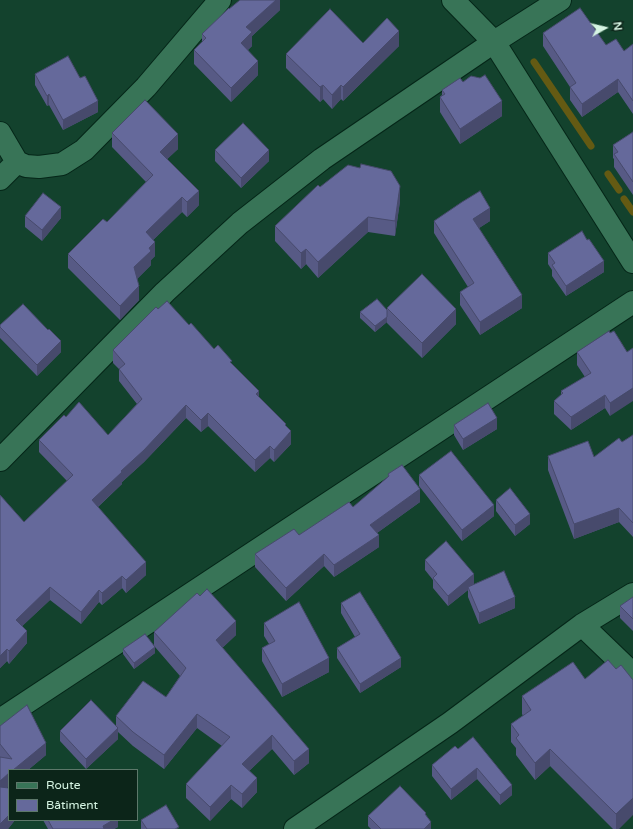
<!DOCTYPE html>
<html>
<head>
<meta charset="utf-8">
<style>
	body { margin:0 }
	#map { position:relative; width:633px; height:829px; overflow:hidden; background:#13422d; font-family:"Varela Round",sans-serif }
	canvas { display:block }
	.legend { position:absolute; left:8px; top:769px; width:130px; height:52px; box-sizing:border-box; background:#0c2519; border:1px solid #5d786a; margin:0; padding:5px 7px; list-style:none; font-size:12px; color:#d6f5e3 }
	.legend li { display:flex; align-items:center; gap:8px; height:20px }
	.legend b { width:20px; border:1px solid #5d786a }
	.north { position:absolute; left:585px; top:8px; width:40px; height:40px; -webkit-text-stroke:3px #0c2519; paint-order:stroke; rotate:82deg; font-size:11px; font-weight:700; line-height:16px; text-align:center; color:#d6f5e3 }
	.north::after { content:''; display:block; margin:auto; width:14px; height:18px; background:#d6f5e3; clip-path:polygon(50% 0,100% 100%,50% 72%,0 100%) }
</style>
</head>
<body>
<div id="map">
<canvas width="633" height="829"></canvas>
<ul class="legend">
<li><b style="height:5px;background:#387457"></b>Route</li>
<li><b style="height:11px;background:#65699b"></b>Bâtiment</li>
</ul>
<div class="north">N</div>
</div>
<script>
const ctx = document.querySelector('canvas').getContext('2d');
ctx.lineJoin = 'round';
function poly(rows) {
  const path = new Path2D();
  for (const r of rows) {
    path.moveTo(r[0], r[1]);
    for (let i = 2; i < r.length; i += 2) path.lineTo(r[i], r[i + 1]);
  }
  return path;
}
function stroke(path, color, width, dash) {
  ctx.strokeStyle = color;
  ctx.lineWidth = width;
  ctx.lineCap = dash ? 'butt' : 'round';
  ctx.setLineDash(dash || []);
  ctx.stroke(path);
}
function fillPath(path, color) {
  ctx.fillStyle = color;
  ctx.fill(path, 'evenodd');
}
stroke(poly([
	[534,62,591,146],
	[608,174,619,190],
	[624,199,633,212]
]), '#645a13', 7);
const minor = poly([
	[453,0,494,42,633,262],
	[0,133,17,162,0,179],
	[17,162,26,166,39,167,62,164,84,150,146,87,220,0],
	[0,460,165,292,240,223,322,159,494,42,560,0],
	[582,625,633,674],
	[0,720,633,302],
	[295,829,450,723,582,625,633,594]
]);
stroke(minor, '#052618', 24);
stroke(minor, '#387457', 22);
fillPath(poly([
	[280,0,280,10,252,36,252,46,248,50,258,75,231,102,194,64,194,50,202,42,202,34,229,9],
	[543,33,606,45,624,51,633,44,633,114,618,92,582,117,570,100,570,87,543,46],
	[363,43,399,46,343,101,341,99,332,109,323,99,320,102,286,68,286,54],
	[35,74,98,112,63,130,49,105,47,106,35,85],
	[463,82,502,116,460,144,440,112,440,97,442,95,442,90],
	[633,132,633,195,614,167,614,159,613,158,613,145],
	[112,133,178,149,167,159,199,205,187,217,182,212,153,240,155,256,151,260,151,265,137,279,139,300,120,320,68,268,68,254,107,222,146,182,112,147],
	[215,150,269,161,241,188,215,161],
	[320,187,400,201,395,236,368,232,318,278,306,264,301,269,275,241,275,226],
	[25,216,61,218,42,241,25,227],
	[434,221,490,221,479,228,522,308,480,335,460,305,460,292,468,287,434,233],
	[587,240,604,272,566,296,552,276,552,270,548,264,548,253],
	[387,308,456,324,422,358,387,323,387,322,375,332,360,318,360,312,387,310],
	[158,309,189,325,214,349,232,364,259,397,286,426,291,444,274,462,270,458,255,472,208,426,201,432,186,418,144,462,122,482,122,484,98,507,146,575,126,593,122,588,102,605,99,602,81,624,50,600,22,626,27,643,9,664,7,661,0,668,0,495,24,522,67,481,39,452,39,440,66,417,108,435,137,404,119,381,119,369,113,363,113,350],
	[0,325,61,352,37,376,0,338],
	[577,352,627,352,610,416,605,408,571,430,554,414,554,401,561,395,561,391,585,377,577,365],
	[454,425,497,429,463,450,454,435],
	[633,435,633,537,619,522,574,539,548,470,548,456,594,457,622,442],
	[388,474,420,502,377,533,379,547,334,577,324,566,286,601,255,567,255,554,299,535,353,507,388,478],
	[419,475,494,516,462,541,419,486],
	[496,500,530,524,515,536,496,511],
	[425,560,474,584,515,608,479,624,468,597,468,590,448,606,433,588,433,580,425,570],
	[633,597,633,631,620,618,620,606],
	[341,603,401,667,360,693,337,658,337,648,355,637,341,613],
	[264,623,329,672,282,697,262,661,262,648,269,644,264,636],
	[154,632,236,635,222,648,309,763,294,775,272,749,249,771,257,792,242,808,231,799,210,821,186,798,186,784,222,746,197,728,164,769,133,746,118,732,118,739,86,769,60,741,60,731,116,727,116,716,166,697,180,676,155,647,155,653,134,669,123,654,123,649,154,646],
	[616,669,619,829,613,829,550,766,535,780,516,755,516,748,511,742,511,724,523,716,522,714,522,696,585,679],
	[0,726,46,755,28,770,9,770,7,787,9,820,15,820,8,829,0,829,1,757,0,757],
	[458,749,512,795,500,805,477,779,451,800,432,776,432,765],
	[368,816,431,829,371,829,368,826],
	[43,820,118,820,118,827,114,829,48,829],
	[141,820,179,829,141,829]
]), '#575a85');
fillPath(poly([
	[276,0,280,0,280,10,252,36,252,46,241,56,241,43,246,27],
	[399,31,399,46,343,101,343,87],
	[258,61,258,75,231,102,231,88],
	[618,79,618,92,582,117,582,104],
	[323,85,323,99,320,102,320,87],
	[341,85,341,99,332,109,332,95],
	[49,94,49,105,47,106,47,96],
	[98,101,98,112,63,130,63,120],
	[502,101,502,116,460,144,460,129],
	[178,134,178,149,160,166,160,152],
	[269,150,269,161,241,188,241,178],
	[400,186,400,201,395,236,395,221],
	[199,191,199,205,187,217,187,202],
	[182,197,182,212,146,247,146,232],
	[61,207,61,218,42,241,42,230],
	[490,208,490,221,473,232,473,219],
	[368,217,368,232,318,278,318,262],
	[155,242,155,256,151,260,151,265,134,282,134,267,149,248],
	[306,249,306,264,301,269,301,253],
	[604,261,604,272,566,296,566,286],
	[139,286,139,300,120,320,120,306],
	[522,295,522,308,480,335,480,322],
	[456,309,456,324,422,358,422,343],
	[387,317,387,322,375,332,375,326],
	[61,341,61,352,37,376,37,365],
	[633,388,633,401,610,416,610,403],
	[259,391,259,403,256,394],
	[605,395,605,408,571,430,571,417],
	[186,405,186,418,144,462,122,482,122,484,93,511,93,499],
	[208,413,208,426,201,432,201,420],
	[497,418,497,429,463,450,463,439],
	[291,431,291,444,274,462,274,450],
	[270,446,270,458,255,472,255,460],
	[420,489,420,502,370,538,370,525],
	[494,505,494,516,462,541,462,530],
	[619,508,619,522,574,539,574,524],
	[530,514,530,524,515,536,515,525],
	[379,535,379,547,334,577,334,565],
	[324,554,324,566,286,601,286,588],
	[146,562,146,575,126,593,126,580],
	[474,574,474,585,468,587,468,590,448,606,448,596],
	[122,576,122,588,102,605,102,593],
	[50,587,50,600,16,632,16,620],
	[99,590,99,602,81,624,81,612],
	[515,597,515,608,479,624,479,613],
	[236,621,236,635,216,654,216,640],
	[27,631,27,643,9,664,9,651],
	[155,647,155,653,134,669,134,663],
	[7,649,7,661,0,668,0,656],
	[329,658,329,672,282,697,282,684],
	[401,658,401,667,360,693,360,684],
	[197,714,197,728,164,769,164,755],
	[118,728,118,739,86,769,86,759],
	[272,735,272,749,242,778,242,764],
	[46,743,46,755,28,770,13,770],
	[309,749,309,763,294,775,294,761],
	[550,749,550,766,535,780,535,763],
	[477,768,477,779,451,800,451,789],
	[9,773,9,786,0,793,0,781],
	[257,778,257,792,242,808,242,794],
	[231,785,231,799,210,821,210,807],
	[512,785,512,795,500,805,500,795],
	[633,798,633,815,619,829,616,829,616,814],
	[9,815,9,820,15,820,8,829,0,829,0,824],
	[113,820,118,820,118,827,114,829,103,829,103,826],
	[431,822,431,829,424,829]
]), '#474a6c');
const building = poly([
	[240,0,276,0,246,27,252,32,241,43,258,61,231,88,194,50,206,38,202,34,229,8,229,9,240,0],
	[580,8,606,45,616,39,624,51,633,44,633,101,618,79,582,104,570,87,576,83,543,33,580,8],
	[330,9,363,43,387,18,399,31,343,87,341,85,332,95,323,85,320,87,286,54,330,9],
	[68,56,80,78,85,76,98,101,63,120,49,94,47,96,35,74,68,56],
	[485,75,502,101,460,129,440,97,445,94,442,90,460,78,463,82,471,76,480,78,485,75],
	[145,100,178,134,160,152,199,191,187,202,182,197,146,232,155,242,149,248,151,251,134,267,139,286,120,306,68,254,103,219,107,222,153,175,112,133,145,100],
	[243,123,269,150,241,178,215,150,243,123],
	[633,132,633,182,614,154,618,152,613,145,633,132],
	[361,164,391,171,400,186,395,221,368,217,318,262,306,249,301,253,275,226,318,185,320,187,348,165,360,168,361,164],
	[480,191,490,208,473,219,522,295,480,322,460,292,474,283,434,221,462,202,480,191],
	[43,193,61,207,42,230,25,216,43,193],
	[582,231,587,240,589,239,604,261,566,286,552,265,555,263,548,253,582,231],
	[422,274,456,309,422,343,387,308,422,274],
	[377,299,387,310,387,317,375,326,360,312,377,299],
	[167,301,189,325,191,323,214,349,218,345,232,361,230,362,259,391,256,394,286,424,285,425,291,431,274,450,270,446,255,460,208,413,201,420,186,405,144,450,121,471,122,472,93,499,92,500,146,562,126,580,122,576,102,593,99,590,81,612,50,587,16,620,27,631,9,651,7,649,0,656,0,495,24,522,73,475,39,440,64,415,66,417,79,402,108,435,142,399,119,369,125,364,113,350,156,307,158,309,167,301],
	[23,304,48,330,49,329,61,341,37,365,0,327,0,325,23,304],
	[609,331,610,333,614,331,627,352,633,348,633,388,610,403,605,395,571,417,554,401,563,393,561,391,591,373,577,352,609,331],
	[488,403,497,418,463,439,454,425,488,403],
	[633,435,633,523,619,508,574,524,548,456,588,441,594,457,619,438,622,442,633,435],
	[451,451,494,505,462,530,419,475,451,451],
	[402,465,420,489,370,525,379,535,334,565,324,554,286,588,255,554,294,529,299,535,349,502,353,507,389,476,388,474,402,465],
	[510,488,530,514,515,525,496,500,510,488],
	[446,541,474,574,448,596,433,578,437,574,425,560,446,541],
	[504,571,515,597,479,613,468,587,504,571],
	[207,589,236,621,216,640,309,749,294,761,272,735,242,764,257,778,242,794,231,785,210,807,186,784,230,737,197,714,164,755,133,732,116,716,143,681,166,697,186,668,154,632,197,593,200,596,207,589],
	[360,592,401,658,360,684,337,648,360,634,341,603,360,592],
	[633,597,633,619,620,606,633,597],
	[299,602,329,658,282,684,262,648,275,641,264,623,299,602],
	[145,634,155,647,134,663,123,649,145,634],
	[608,660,616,669,621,665,633,680,633,798,616,814,550,749,535,763,516,738,519,735,511,724,531,710,522,696,573,662,585,679,608,660],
	[91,700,118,728,86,759,60,731,91,700],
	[27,705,46,743,13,770,9,770,9,773,0,781,0,757,12,759,0,744,0,726,27,705],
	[473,737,512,785,500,795,477,768,451,789,432,765,455,746,458,749,473,737],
	[400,786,426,813,425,814,431,822,424,829,381,829,368,816,400,786],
	[0,787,9,788,9,815,0,824,0,787],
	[166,805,179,827,175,829,147,829,141,820,166,805],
	[48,820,113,820,103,826,104,829,53,829,48,820]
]);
fillPath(building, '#65699b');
stroke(building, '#474a6c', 1);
</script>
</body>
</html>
